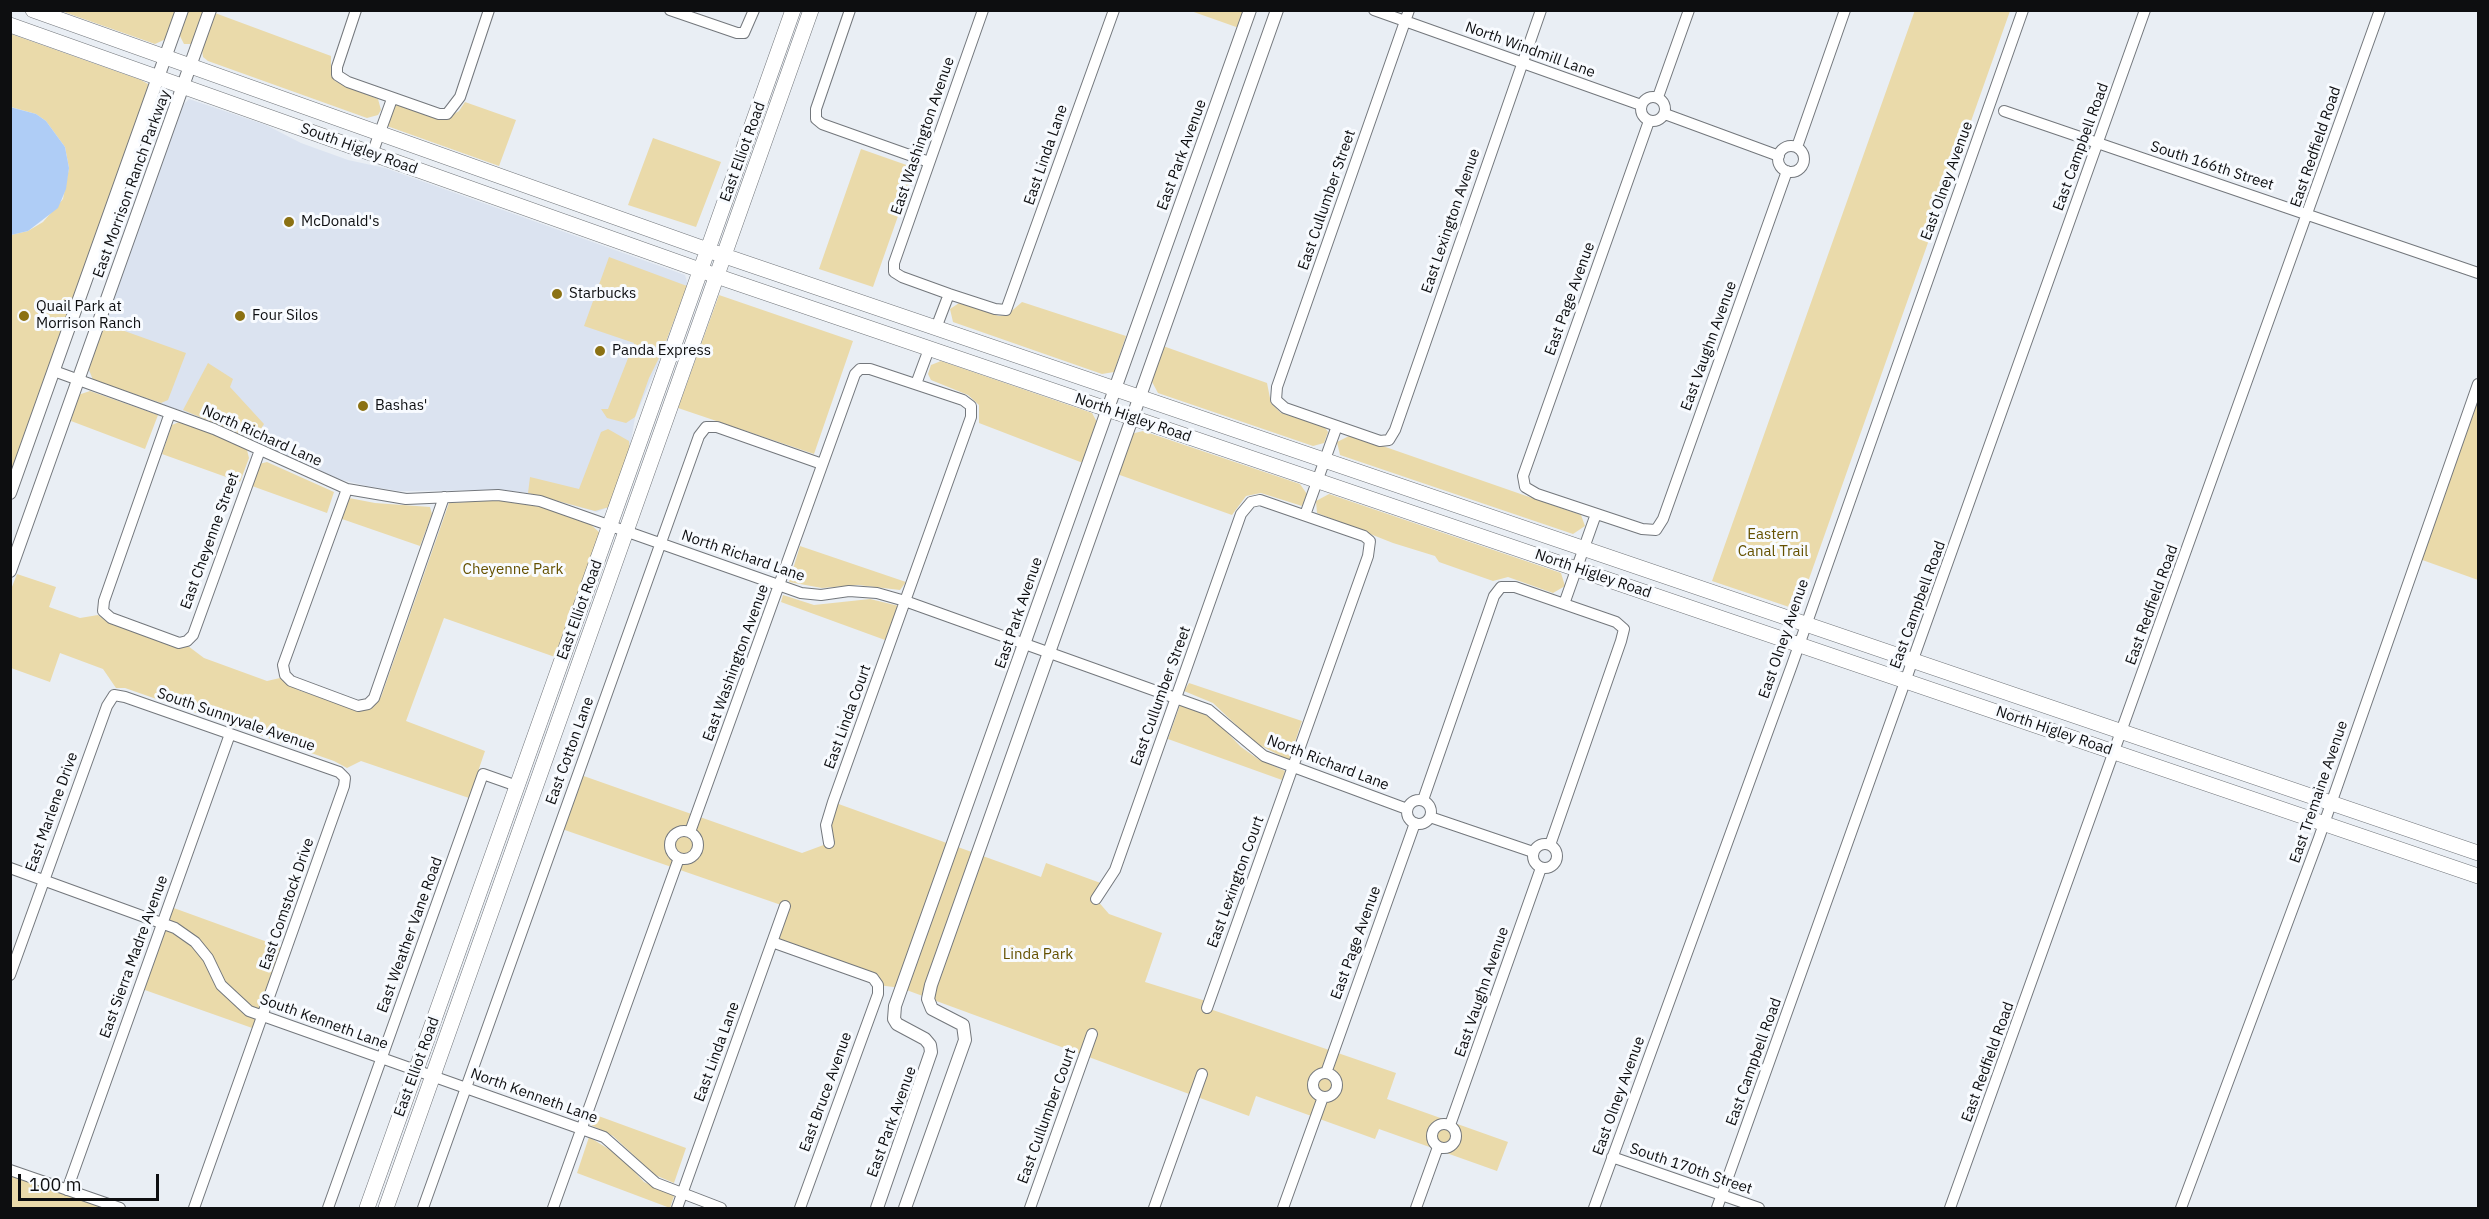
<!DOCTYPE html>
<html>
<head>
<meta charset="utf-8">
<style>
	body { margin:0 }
	#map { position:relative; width:2489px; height:1219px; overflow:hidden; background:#e9eef4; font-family:"IBM Plex Sans",sans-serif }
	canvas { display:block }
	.frame { position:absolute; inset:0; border:12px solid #0d0e10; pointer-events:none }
	.scale { position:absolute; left:18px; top:1174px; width:141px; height:27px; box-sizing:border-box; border:3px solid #0d0e10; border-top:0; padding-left:8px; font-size:18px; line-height:21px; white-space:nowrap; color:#0d0e10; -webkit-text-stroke:4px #f8fbff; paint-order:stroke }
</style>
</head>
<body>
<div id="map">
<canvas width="2489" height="1219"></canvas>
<div class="frame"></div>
<div class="scale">100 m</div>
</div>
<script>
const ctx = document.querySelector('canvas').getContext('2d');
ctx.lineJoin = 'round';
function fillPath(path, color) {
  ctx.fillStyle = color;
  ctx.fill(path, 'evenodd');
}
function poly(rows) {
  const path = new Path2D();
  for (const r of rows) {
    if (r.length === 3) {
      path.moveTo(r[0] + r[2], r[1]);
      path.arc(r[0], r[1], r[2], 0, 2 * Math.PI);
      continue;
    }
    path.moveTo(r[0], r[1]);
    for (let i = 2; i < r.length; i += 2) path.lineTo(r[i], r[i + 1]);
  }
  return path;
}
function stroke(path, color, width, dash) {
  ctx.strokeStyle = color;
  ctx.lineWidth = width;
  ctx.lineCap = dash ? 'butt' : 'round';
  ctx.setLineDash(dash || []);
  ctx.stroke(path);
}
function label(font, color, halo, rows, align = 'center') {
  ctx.font = font + ' "IBM Plex Sans",sans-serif';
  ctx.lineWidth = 6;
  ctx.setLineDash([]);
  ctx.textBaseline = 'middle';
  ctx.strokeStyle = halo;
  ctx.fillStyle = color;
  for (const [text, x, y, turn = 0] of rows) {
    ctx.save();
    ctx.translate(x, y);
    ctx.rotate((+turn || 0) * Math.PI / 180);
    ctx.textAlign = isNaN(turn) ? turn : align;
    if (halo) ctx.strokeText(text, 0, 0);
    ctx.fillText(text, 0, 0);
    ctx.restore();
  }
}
fillPath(poly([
	[189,99,266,125,301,143,348,160,385,168,685,275,688,285,672,332,635,417,630,448,609,507,597,512,528,493,503,490,399,491,367,486,338,479,210,421,93,380,87,368,180,108]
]), '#dbe3f0');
fillPath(poly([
	[1915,10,2010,11,1798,610,1712,581],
	[61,11,178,11,168,38,155,44],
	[187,11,206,11,196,40,191,44,184,44,179,34],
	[1191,11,1246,11,1239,28],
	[215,13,331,56,331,74,335,81,378,99,381,110,378,115,367,118,208,61,203,57,202,50],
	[11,34,141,80,148,84,150,90,11,484,11,235,28,231,43,222,63,199,69,168,65,147,46,121,36,114,11,107],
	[465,102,516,120,499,166,387,126,395,104,444,120,459,111],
	[653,138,721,162,696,227,628,205],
	[861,149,915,168,873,287,819,269],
	[609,257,687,286,662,352,649,378,635,417,626,423,607,418,601,409,608,409,634,343,584,326],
	[719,295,853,341,814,454,678,408],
	[1022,302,1126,336,1114,372,1102,374,953,322,950,309,959,303,999,316,1007,315],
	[105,324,186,353,168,400,161,403,93,380,88,367],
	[1163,346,1267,383,1271,403,1281,413,1324,426,1328,432,1324,443,1313,446,1158,393,1151,380],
	[941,361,1092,413,1098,424,1083,463,979,423,979,405,968,395,931,380,928,374,931,365],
	[208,363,233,379,230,387,264,424,254,440,183,410],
	[2478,390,2478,580,2414,557],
	[90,391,158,415,145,449,71,421,78,395],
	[179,422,215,434,247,450,249,458,240,482,162,454,172,425],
	[608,429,629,441,630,449,609,507,595,511,528,493,530,477,579,489,601,432],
	[1143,431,1300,484,1307,494,1302,506,1261,493,1246,496,1232,515,1117,474,1131,434],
	[1351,435,1581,515,1585,526,1573,534,1340,455,1337,442],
	[267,462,334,492,327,513,252,486,259,464],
	[1329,494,1561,573,1565,586,1553,593,1508,577,1493,581,1439,562,1435,556,1393,543,1317,513,1316,501],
	[349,498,375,503,430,507,432,514,420,546,342,519],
	[503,500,551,509,588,522,599,532,599,538,555,657,444,618,406,721,485,751,469,798,361,761,347,768,334,761,125,688,116,688,103,669,60,653,50,682,11,668,10,592,17,574,56,587,49,607,80,618,98,615,106,621,177,647,188,646,204,658,267,681,280,678,298,690,357,710,366,710,372,708,381,697,449,503],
	[800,546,906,582,900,590,858,585,822,588,789,582],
	[783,595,814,605,870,599,899,606,885,640,781,602],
	[1189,683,1302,721,1289,760,1255,743,1213,703,1184,691],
	[1181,702,1215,720,1241,747,1258,759,1285,771,1282,780,1168,739],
	[578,774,802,853,829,843,833,802,1041,877,1046,863,1106,885,1096,899,1109,914,1162,933,1145,982,1209,1002,1207,1008,1396,1073,1387,1099,1508,1142,1497,1171,1379,1129,1375,1139,1256,1096,1249,1116,901,988,878,985,772,942,784,906,559,828],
	[171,907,284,948,255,1029,142,989],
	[593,1114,686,1148,674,1183,655,1175,613,1136,589,1124],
	[589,1137,620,1156,644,1182,674,1196,670,1208,577,1173],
	[11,1170,120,1208,11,1208]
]), '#eadaaa');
fillPath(poly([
	[10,107,36,114,46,121,65,147,69,168,66,189,58,208,28,231,11,235]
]), '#afcdf6');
const minor = poly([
	[356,10,337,67,337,75,348,82,439,114,447,114,460,97,489,10],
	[670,10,737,33,744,33,754,10],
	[850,10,816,109,816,119,822,124,929,162],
	[983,10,894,263,894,272,902,277,949,294,995,309,1006,310,1114,10],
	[1374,10,1641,105],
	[1409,10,1277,387,1276,400,1285,408,1380,441,1389,440,1395,430,1541,10],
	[1653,109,12],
	[1658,97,1689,10],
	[2004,111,2478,273],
	[1665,114,1779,156],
	[1649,121,1523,476,1525,487,1537,494,1642,529,1656,530,1663,519,1787,171],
	[1791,159,13],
	[1797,147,1845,10],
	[372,154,392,99],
	[936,328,949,294],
	[54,371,214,429,347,489,406,499,498,495,540,501,801,593,821,595,849,591,877,593,905,601,1209,710,1264,756,1407,809],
	[916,384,929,349],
	[170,413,104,601,103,611,111,618,179,643,187,641,193,635,260,450],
	[347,489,283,665,285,675,291,681,358,706,368,704,374,698,444,497],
	[1305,515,1337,426],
	[1564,604,1596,514],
	[1419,812,12],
	[1423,800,1494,596,1501,587,1515,587,1616,622,1624,629,1621,641,1550,845],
	[1430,817,1533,852],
	[684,845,14],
	[690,832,855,374,860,369,870,369,963,400,971,406,971,417,833,802,826,825,829,843],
	[1545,856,12],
	[10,868,175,928,195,942,208,958,221,985,249,1011,604,1137,656,1183,721,1208],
	[1096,899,1115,870,1241,514,1251,502,1260,500,1364,536,1370,541,1368,556,1207,1008],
	[772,942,873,978,878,985,878,994,800,1208],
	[10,975,107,706,114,695,125,697,339,772,345,778,344,786,194,1208],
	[1325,1085,12],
	[1326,1073,1415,823],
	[1444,1136,12],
	[1450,1125,1541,868],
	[1612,1157,1759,1208],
	[10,1170,120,1208],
	[67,1190,230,734],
	[328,1208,483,774,517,786],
	[423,1208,699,436,706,427,717,427,822,464],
	[553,1208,679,858],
	[677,1208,785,906],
	[1030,1208,1092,1034],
	[1154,1208,1202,1074],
	[1283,1208,1323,1097],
	[1416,1208,1438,1147],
	[1594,1208,1792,665,2023,10],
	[1717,1208,2145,10],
	[1950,1208,2380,10],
	[2181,1208,2319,838,2478,384]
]);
const tertiary = poly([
	[10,493,182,10],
	[10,571,210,10],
	[877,1208,931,1052,930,1045,925,1039,897,1024,894,1019,895,1006,1250,10],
	[905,1208,965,1040,963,1025,932,1009,928,999,931,985,1277,10]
]);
const secondary = poly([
	[33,10,716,253,2478,853],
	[10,25,728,280,2478,876],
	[367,1208,793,10],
	[386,1208,811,10]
]);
stroke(minor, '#73777c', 12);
stroke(tertiary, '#73777c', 14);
stroke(secondary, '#73777c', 16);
stroke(minor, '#fff', 10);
stroke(tertiary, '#fff', 12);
stroke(secondary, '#fff', 15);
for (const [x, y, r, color] of [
	[289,222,6,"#8b7113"],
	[557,294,6,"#8b7113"],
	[24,316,6,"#8b7113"],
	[240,316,6,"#8b7113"],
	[600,351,6,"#8b7113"],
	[363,406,6,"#8b7113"]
]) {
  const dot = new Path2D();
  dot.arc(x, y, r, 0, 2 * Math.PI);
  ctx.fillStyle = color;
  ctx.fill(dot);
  stroke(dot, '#f8fbff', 2);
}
label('15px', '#0d0e10', '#f8fbff', [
	["North Windmill Lane",1530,50,20],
	["East Washington Avenue",923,136,-71],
	["East Campbell Road",2081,147,-70],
	["East Redfield Road",2316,147,-71],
	["South Higley Road",359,149,20],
	["East Elliot Road",743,152,-70],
	["East Linda Lane",1046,155,-71],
	["East Park Avenue",1182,155,-70],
	["South 166th Street",2212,166,18],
	["East Olney Avenue",1947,181,-70],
	["East Morrison Ranch Parkway",132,184,-70],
	["East Cullumber Street",1327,200,-71],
	["East Lexington Avenue",1451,221,-71],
	["East Page Avenue",1570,299,-70],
	["East Vaughn Avenue",1709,346,-70],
	["North Higley Road",1133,418,19],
	["North Richard Lane",262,436,24],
	["East Cheyenne Street",210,541,-70],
	["North Richard Lane",743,556,19],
	["North Higley Road",1593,574,19],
	["East Campbell Road",1918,605,-70],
	["East Redfield Road",2152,605,-70],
	["East Elliot Road",580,610,-70],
	["East Park Avenue",1019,613,-71],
	["East Olney Avenue",1784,639,-71],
	["East Washington Avenue",736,663,-70],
	["East Cullumber Street",1161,696,-70],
	["East Linda Court",848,717,-70],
	["South Sunnyvale Avenue",236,720,19],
	["North Higley Road",2054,731,19],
	["East Cotton Lane",570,751,-70],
	["North Richard Lane",1328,763,21],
	["East Tremaine Avenue",2319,792,-71],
	["East Marlene Drive",52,812,-70],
	["East Lexington Court",1236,882,-70],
	["East Comstock Drive",287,904,-71],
	["East Weather Vane Road",410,935,-70],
	["East Page Avenue",1356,943,-70],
	["East Sierra Madre Avenue",134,957,-70],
	["East Vaughn Avenue",1482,992,-71],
	["South Kenneth Lane",324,1022,20],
	["East Linda Lane",717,1052,-70],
	["East Campbell Road",1754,1062,-70],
	["East Redfield Road",1988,1062,-70],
	["East Elliot Road",417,1067,-70],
	["East Bruce Avenue",826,1092,-70],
	["North Kenneth Lane",534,1096,20],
	["East Olney Avenue",1619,1096,-70],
	["East Cullumber Court",1047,1116,-70],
	["East Park Avenue",892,1122,-70],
	["South 170th Street",1691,1169,19]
]);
label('15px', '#0d0e10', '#f8fbff', [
	["McDonald's",301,222],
	["Starbucks",569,294],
	["Quail Park at",36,307],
	["Morrison Ranch",36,324],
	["Four Silos",252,316],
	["Panda Express",612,351],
	["Bashas'",375,406]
], 'left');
label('15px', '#655101', '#f8fbff', [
	["Eastern",1773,535],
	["Canal Trail",1773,552],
	["Cheyenne Park",513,570],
	["Linda Park",1038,955]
]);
</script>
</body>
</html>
